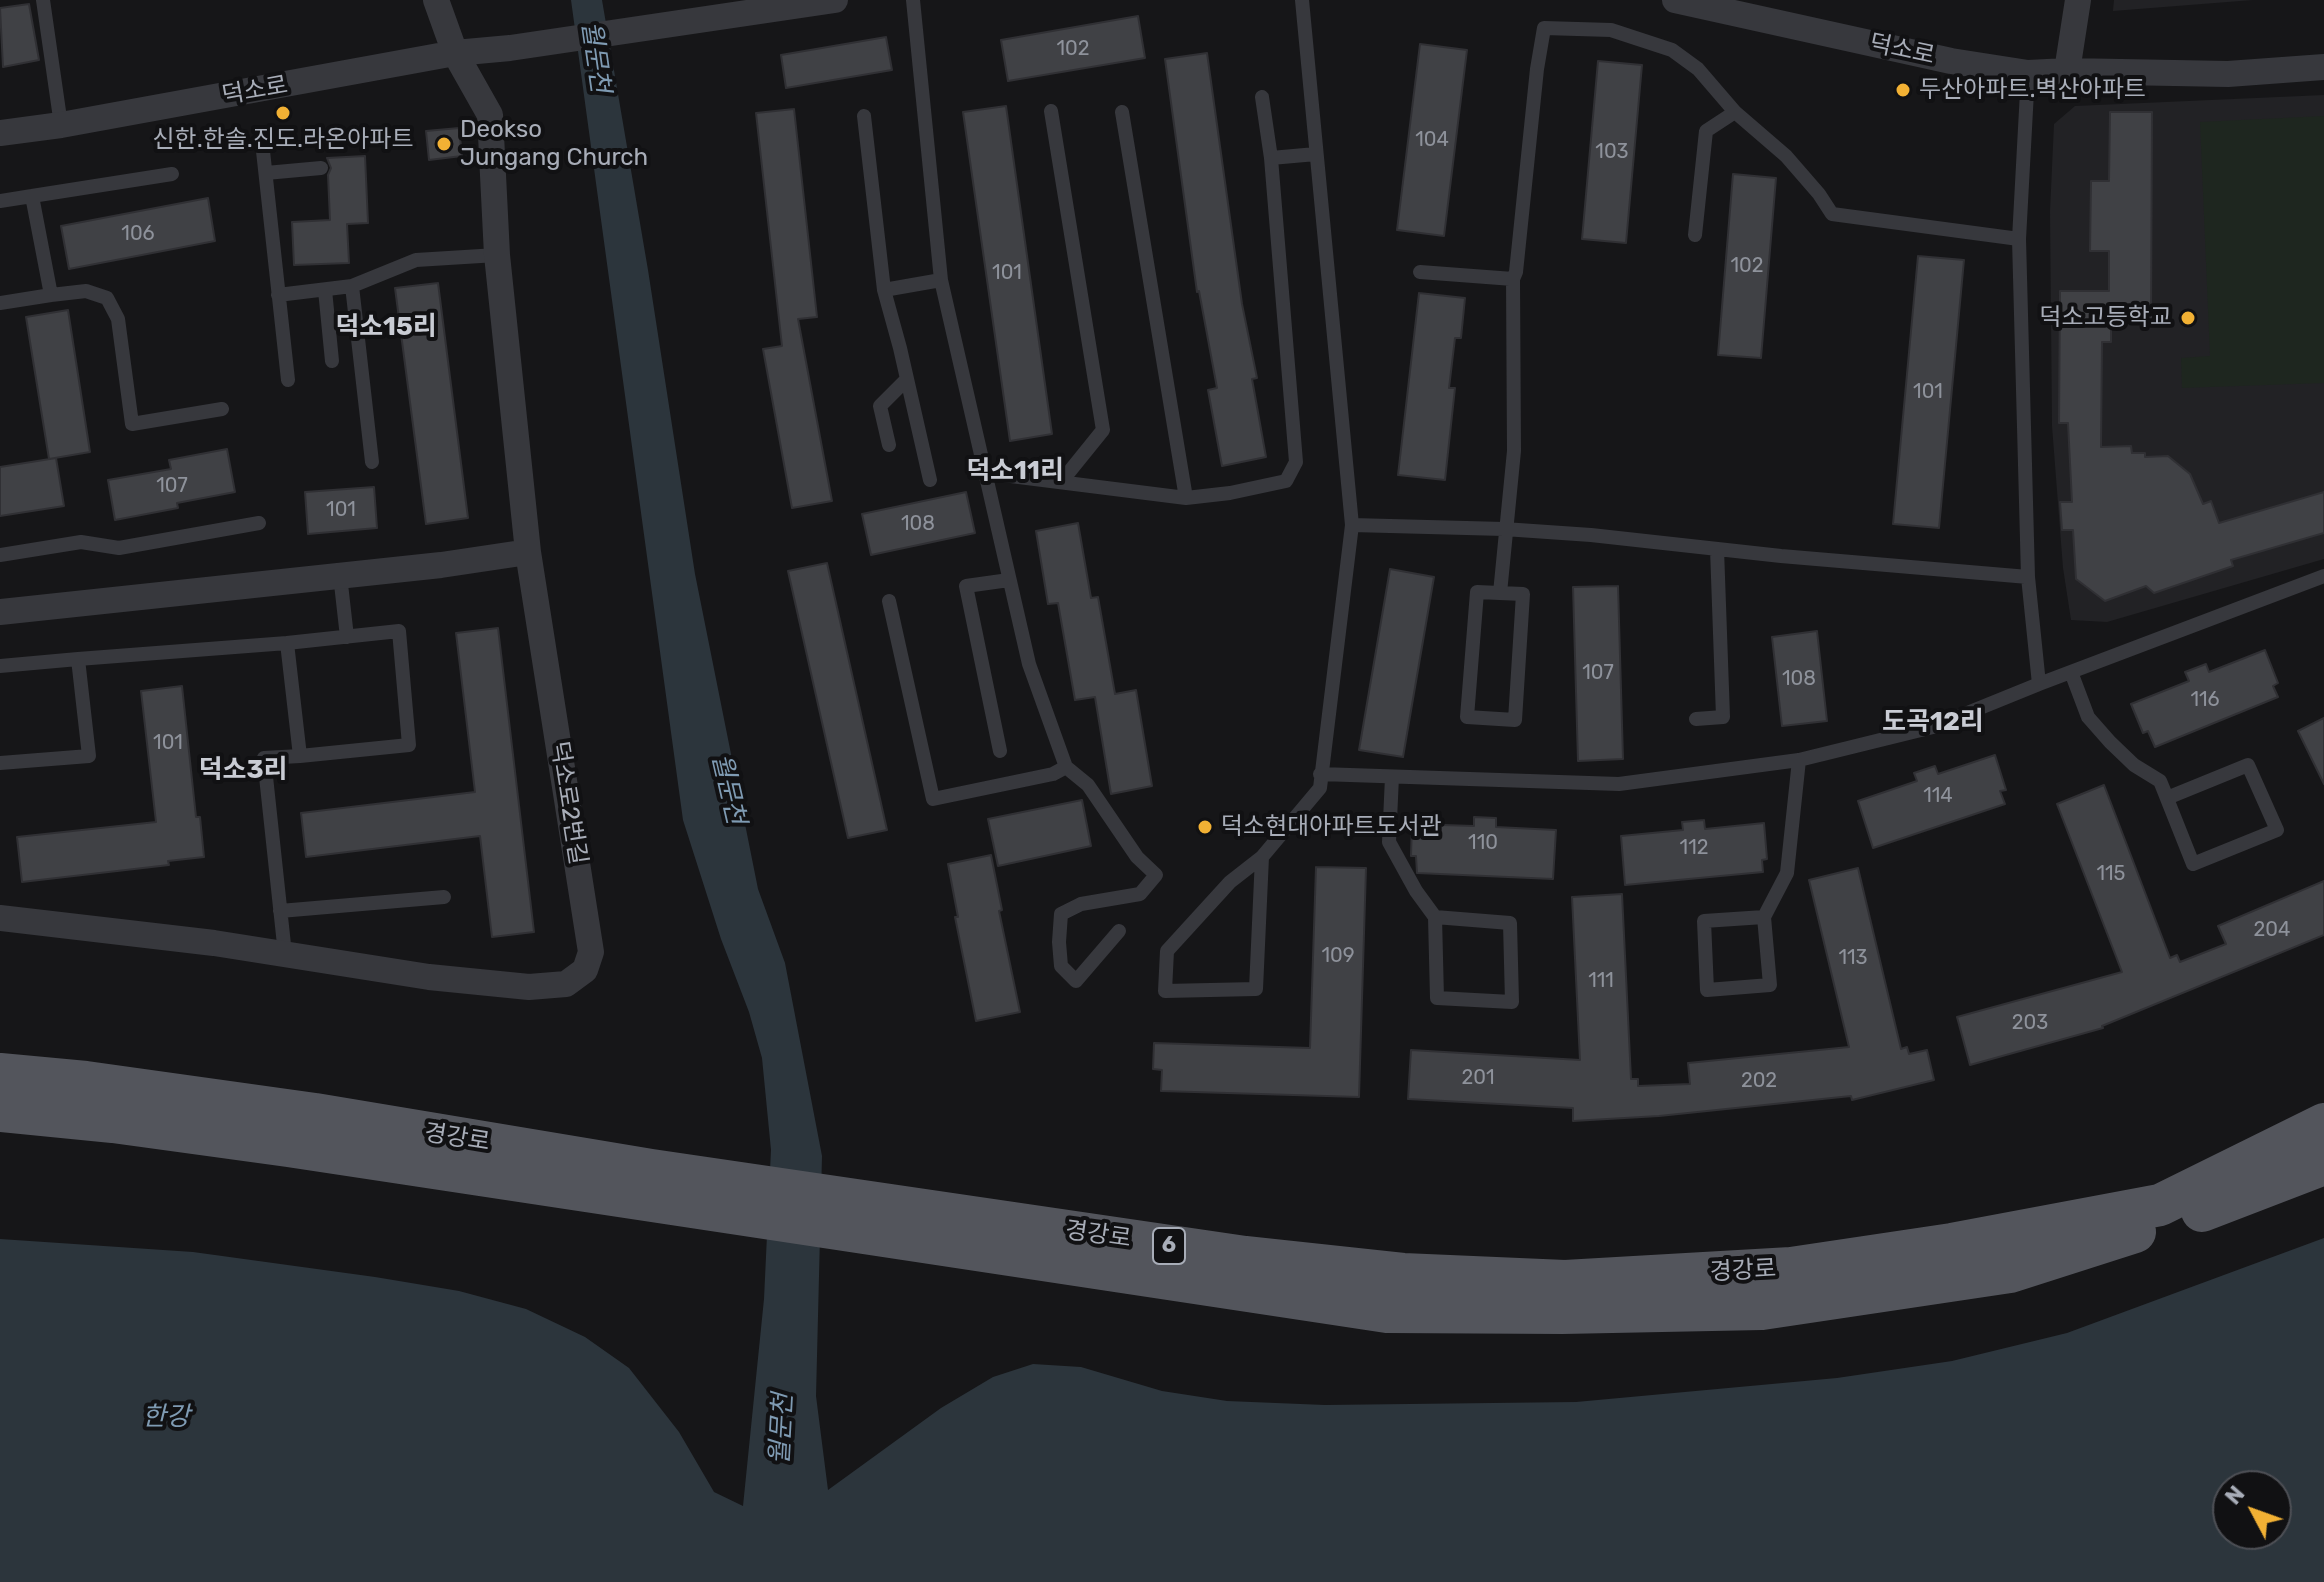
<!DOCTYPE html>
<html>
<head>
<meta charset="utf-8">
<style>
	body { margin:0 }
	#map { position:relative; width:2324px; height:1582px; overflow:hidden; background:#161618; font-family:Rubik,sans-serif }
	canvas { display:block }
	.north { position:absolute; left:2212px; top:1470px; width:80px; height:80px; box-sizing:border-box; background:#111113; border:2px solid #4d4f55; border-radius:50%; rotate:311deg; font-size:22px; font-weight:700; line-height:32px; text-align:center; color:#a8adb8 }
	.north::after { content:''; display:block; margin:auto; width:28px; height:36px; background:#f2b134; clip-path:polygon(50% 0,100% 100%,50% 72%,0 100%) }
</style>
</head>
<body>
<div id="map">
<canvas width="2324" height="1582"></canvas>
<div class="north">N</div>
</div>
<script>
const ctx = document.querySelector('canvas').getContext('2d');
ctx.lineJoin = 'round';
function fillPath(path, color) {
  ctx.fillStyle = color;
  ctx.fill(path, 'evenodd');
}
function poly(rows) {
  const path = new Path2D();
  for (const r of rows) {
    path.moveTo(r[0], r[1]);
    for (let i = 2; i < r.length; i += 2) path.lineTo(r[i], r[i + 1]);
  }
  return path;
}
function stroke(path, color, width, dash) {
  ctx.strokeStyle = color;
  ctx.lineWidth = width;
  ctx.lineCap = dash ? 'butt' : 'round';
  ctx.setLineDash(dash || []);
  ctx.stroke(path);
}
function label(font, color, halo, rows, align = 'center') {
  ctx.font = font + ' Rubik,"Noto Sans KR",sans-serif';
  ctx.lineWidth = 8;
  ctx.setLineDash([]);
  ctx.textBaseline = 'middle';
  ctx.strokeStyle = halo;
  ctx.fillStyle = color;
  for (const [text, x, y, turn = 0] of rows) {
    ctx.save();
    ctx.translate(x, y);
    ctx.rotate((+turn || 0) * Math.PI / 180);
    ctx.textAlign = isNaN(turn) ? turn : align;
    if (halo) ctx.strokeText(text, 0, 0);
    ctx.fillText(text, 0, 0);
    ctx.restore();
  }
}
fillPath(poly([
	[2114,0,2253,0,2113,11],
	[2324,95,2324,559,2107,622,2071,620,2063,568,2052,426,2050,211,2054,124,2075,106]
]), '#222225');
fillPath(poly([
	[2324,116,2324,383,2182,388,2181,358,2210,356,2200,122]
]), '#1e261f');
fillPath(poly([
	[571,0,602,0,648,270,695,574,758,889,785,963,822,1156,816,1396,828,1490,941,1408,993,1377,1033,1364,1081,1367,1162,1391,1227,1401,1325,1405,1576,1402,1837,1378,1952,1361,2067,1333,2324,1238,2324,1582,0,1582,0,1239,193,1252,375,1277,459,1291,526,1309,585,1337,629,1368,679,1432,714,1492,743,1506,764,1299,771,1150,762,1058,749,1012,721,939,683,820],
	[2228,1486,2276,1486,2276,1534,2228,1534]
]), '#2c353c');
const building = poly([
	[29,4,39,60,3,67,0,8,29,4],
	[1138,16,1145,58,1008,81,1001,40,1138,16],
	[886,37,892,70,786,88,781,55,886,37],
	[1420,44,1467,50,1444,236,1397,230,1420,44],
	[1207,53,1242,304,1257,378,1252,379,1266,457,1222,466,1208,390,1217,388,1199,291,1197,292,1165,59,1207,53],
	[1598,61,1642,65,1626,243,1582,239,1598,61],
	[1006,106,1052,434,1010,441,963,112,1006,106],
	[794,109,817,317,798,319,832,501,792,508,763,349,782,346,756,113,794,109],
	[2110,112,2152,112,2151,319,2111,319,2111,342,2102,342,2101,447,2131,446,2132,453,2145,453,2145,457,2168,456,2190,474,2203,504,2211,501,2219,523,2324,492,2324,533,2231,560,2233,566,2154,593,2146,586,2105,601,2076,579,2073,530,2062,530,2060,502,2072,502,2068,423,2059,423,2060,291,2109,291,2109,251,2090,251,2091,181,2109,181,2110,112],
	[459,128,462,156,429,160,426,131,459,128],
	[365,156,368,223,347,224,349,263,294,265,292,222,330,220,328,175,331,168,327,158,365,156],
	[1733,174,1776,178,1761,358,1718,355,1733,174],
	[208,198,215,241,69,269,61,226,208,198],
	[1918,256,1964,260,1939,528,1893,524,1918,256],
	[438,283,468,518,426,524,395,288,438,283],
	[1419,293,1465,298,1461,338,1455,338,1449,388,1455,388,1445,480,1398,475,1419,293],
	[68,310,90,452,49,459,26,317,68,310],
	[227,449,235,492,177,503,178,508,115,520,108,480,171,469,169,460,227,449],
	[56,458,64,506,0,516,0,467,56,458],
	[374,487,377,528,308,534,305,492,374,487],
	[966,492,975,533,871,555,862,514,966,492],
	[1078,523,1091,598,1098,597,1115,694,1136,690,1152,786,1111,794,1095,697,1075,700,1058,603,1048,604,1036,531,1078,523],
	[827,563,887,830,848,838,788,571,827,563],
	[1390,569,1434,577,1403,757,1359,750,1390,569],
	[1618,586,1623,759,1578,761,1573,587,1618,586],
	[498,628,534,932,492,937,480,836,306,857,301,813,475,792,456,633,498,628],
	[1817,631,1827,721,1782,726,1772,637,1817,631],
	[2265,650,2278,683,2273,686,2278,697,2155,747,2148,731,2143,733,2131,704,2189,681,2185,672,2206,664,2209,672,2265,650],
	[182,686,196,817,200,817,204,857,168,861,169,865,22,882,17,837,156,822,141,691,182,686],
	[2324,718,2324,784,2298,731,2324,718],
	[1995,755,2006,790,2000,791,2005,804,1873,848,1858,801,1917,781,1914,773,1935,766,1938,774,1995,755],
	[2104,785,2170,958,2177,955,2180,962,2226,944,2218,926,2324,881,2324,935,2102,1026,2103,1028,1970,1065,1957,1017,2122,972,2057,804,2104,785],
	[1082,800,1091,846,998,866,988,819,1082,800],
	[1474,817,1496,818,1496,827,1556,830,1553,879,1417,873,1416,856,1411,856,1412,824,1474,826,1474,817],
	[1704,820,1705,829,1764,823,1767,859,1762,860,1763,872,1625,885,1621,836,1683,830,1682,822,1704,820],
	[991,855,1002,910,999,911,1020,1012,976,1021,955,917,958,917,948,864,991,855],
	[1316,867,1366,868,1359,1097,1161,1091,1162,1070,1153,1069,1154,1043,1310,1048,1316,867],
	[1858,868,1901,1049,1907,1047,1909,1054,1927,1050,1934,1080,1852,1100,1851,1096,1659,1116,1573,1121,1573,1108,1408,1099,1411,1050,1580,1060,1572,897,1622,894,1631,1079,1638,1079,1638,1086,1690,1084,1688,1063,1849,1047,1809,880,1858,868]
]);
fillPath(building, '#404145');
stroke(building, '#303034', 2);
stroke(poly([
	[43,0,61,125],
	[913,0,941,280,1029,664,1066,767,1088,785,1137,857,1156,875,1140,894,1081,904,1061,914,1059,942,1061,966,1076,981,1119,931],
	[1262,97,1271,158,1316,154],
	[1051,111,1103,430,1061,482],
	[864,116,884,290,941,280],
	[263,151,288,380],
	[266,173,321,168],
	[32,196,172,174],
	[0,201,32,196,51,295,0,303],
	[1695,235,1706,131,1735,112],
	[1420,272,1513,279],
	[352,286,372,462],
	[325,290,332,361],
	[884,290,900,348,930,480],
	[51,295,86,291,107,298,118,319,132,424,222,409],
	[278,295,352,286,416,260,497,255],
	[889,445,880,406,907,379],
	[987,473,1186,498,1122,112],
	[1186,498,1230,493,1286,481,1296,462,1271,158],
	[1352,525,1504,529,1591,535,1781,556,2028,577,2019,239,2028,73],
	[0,555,81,542,119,548,259,523],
	[340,575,347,637],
	[1500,593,1477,592,1467,717,1515,720,1523,594,1500,593,1514,451,1513,279,1516,272,1537,69,1544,28,1611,30,1672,50,1698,69,1735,112,1786,156,1819,194,1832,214,2019,239],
	[889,601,933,799,1053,774,1066,767],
	[78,659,287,643],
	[0,666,78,659,89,756,0,763],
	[2071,672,2088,717,2110,742,2134,765,2160,781,2167,798,2248,765,2277,830,2193,864,2160,781],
	[2039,684,2324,576],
	[1696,719,1723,717,1717,549],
	[1000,751,966,586,1009,580],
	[1320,774,1619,784,1799,760,1933,727,2039,684,2028,577],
	[1392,777,1389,842,1416,891,1435,917,1437,998,1512,1002,1510,923,1435,917],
	[1262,857,1256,989,1165,991,1167,951,1230,882,1262,857,1320,788,1352,525,1302,0],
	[280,911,444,897],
	[1764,917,1704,921,1707,990,1770,985,1764,917,1787,873,1799,760],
	[285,954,264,758,300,756,409,745,399,631,287,643,300,756]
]), '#37383d', 14);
stroke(poly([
	[1675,0,1951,61,2028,73,2067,71,2228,74,2324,67],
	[2067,71,2078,0],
	[0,133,61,125,455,53,510,48,835,0],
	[0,612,441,565,528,552],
	[0,918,214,943,429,977,529,987,566,984,585,970,591,952,528,552,497,255,490,115,455,53,436,0]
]), '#37383d', 26);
stroke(poly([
	[0,1074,86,1082,315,1114,651,1170,1245,1257,1403,1274,1565,1281,1791,1268,1952,1244,2160,1205,2324,1124],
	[0,1111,113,1122,288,1146,1387,1312,1562,1313,1762,1309,2010,1272,2135,1232],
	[2202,1211,2324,1164]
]), '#53555c', 42);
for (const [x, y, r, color] of [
	[1903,90,8,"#f2b134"],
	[283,113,8,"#f2b134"],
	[444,144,8,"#f2b134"],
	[2188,318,8,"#f2b134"],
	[1205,827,8,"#f2b134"]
]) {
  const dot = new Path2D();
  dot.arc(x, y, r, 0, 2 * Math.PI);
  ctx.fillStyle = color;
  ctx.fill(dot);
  stroke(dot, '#111113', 3);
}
label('20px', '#8e929b', null, [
	["102",1073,49],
	["104",1432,140],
	["103",1612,152],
	["106",138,234],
	["102",1747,266],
	["101",1007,273],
	["101",1928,392],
	["107",172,486],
	["101",341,510],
	["108",918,524],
	["107",1598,673],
	["108",1799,679],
	["116",2205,700],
	["101",168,743],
	["114",1938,796],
	["110",1483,843],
	["112",1694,848],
	["115",2111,874],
	["204",2272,930],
	["109",1338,956],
	["113",1853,958],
	["111",1601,981],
	["203",2030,1023],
	["201",1478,1078],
	["202",1759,1081]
]);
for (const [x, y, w] of [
	[1169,1246,32]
]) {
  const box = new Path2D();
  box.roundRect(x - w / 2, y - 18, w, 36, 6);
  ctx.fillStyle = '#111113';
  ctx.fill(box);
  stroke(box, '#a8adb8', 2);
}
label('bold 22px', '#a8adb8', null, [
	["6",1169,1246]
]);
label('24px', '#a8adb8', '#111113', [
	["덕소로",1902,50,12],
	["덕소로",255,91,-10],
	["덕소로2번길",568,803,81],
	["경강로",457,1138,9],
	["경강로",1098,1235,8],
	["경강로",1743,1271,-3]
]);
label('24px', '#a8adb8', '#111113', [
	["두산아파트.벽산아파트",1919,90],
	["Deokso",460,130],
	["Jungang Church",460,158],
	["신한.한솔.진도.라온아파트",283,140,"center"],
	["덕소고등학교",2172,318,"right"],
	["덕소현대아파트도서관",1221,827]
], 'left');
label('italic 26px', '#7f9bb3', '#111113', [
	["월문천",595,57,82],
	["월문천",728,789,77],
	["한강",166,1417],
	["월문천",782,1429,-87]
]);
label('bold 26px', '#c9ccd4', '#111113', [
	["덕소15리",386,327],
	["덕소11리",1015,471],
	["도곡12리",1933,722],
	["덕소3리",243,770]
]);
</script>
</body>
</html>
